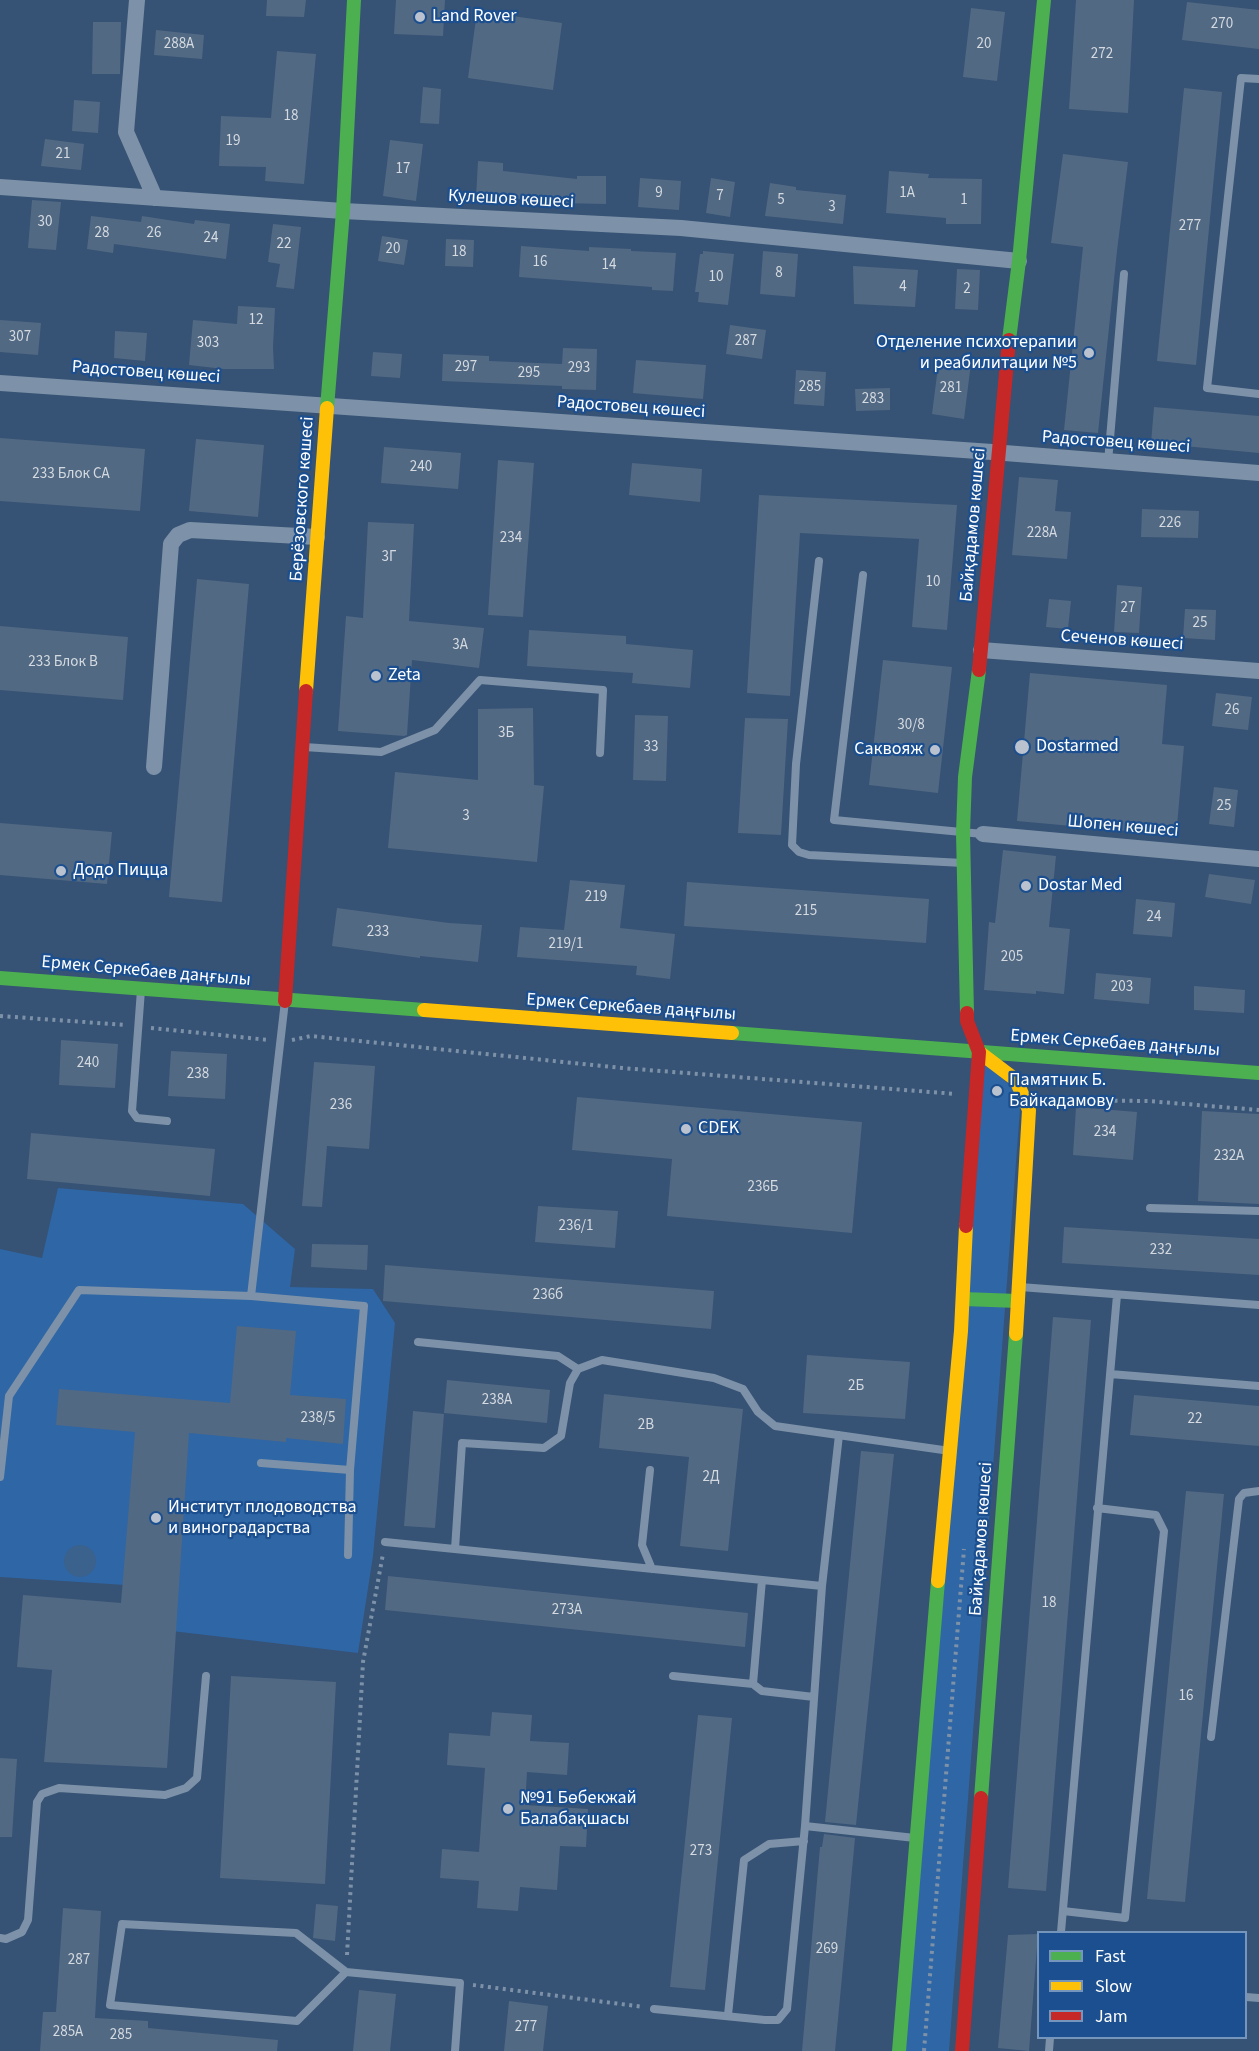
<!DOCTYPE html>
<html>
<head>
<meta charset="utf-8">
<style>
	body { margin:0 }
	#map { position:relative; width:1259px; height:2051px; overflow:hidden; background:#365274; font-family:"Source Sans 3",sans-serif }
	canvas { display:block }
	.legend { position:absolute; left:1037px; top:1931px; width:210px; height:108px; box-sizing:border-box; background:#1b4f8f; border:2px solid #7695bc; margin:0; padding:8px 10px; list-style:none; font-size:18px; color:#fff }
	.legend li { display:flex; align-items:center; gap:12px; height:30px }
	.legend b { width:30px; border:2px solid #7695bc }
</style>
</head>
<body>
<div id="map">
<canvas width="1259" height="2051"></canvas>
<ul class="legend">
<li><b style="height:8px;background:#4caf50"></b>Fast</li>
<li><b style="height:8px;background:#ffc107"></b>Slow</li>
<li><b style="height:8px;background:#c62828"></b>Jam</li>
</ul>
</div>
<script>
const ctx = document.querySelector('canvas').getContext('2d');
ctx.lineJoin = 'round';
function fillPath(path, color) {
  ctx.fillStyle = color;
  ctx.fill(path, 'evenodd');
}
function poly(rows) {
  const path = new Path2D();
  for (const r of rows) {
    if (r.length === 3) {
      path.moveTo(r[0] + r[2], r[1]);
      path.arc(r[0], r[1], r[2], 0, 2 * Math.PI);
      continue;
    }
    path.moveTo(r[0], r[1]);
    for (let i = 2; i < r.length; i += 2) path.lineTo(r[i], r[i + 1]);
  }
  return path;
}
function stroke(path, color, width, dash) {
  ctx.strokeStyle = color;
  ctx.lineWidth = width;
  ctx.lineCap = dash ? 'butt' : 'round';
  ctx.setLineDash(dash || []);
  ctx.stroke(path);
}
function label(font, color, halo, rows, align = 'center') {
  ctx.font = font + ' "Source Sans 3",sans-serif';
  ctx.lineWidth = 4.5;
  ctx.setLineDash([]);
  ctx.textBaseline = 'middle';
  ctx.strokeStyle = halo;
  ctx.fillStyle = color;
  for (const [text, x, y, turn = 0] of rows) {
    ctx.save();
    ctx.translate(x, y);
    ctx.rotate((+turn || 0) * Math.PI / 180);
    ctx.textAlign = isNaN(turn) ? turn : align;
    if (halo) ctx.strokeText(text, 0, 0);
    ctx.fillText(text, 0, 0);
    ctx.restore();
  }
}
fillPath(poly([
	[984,1061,1021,1096,949,2051,904,2051],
	[58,1188,243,1204,295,1249,290,1287,373,1289,395,1323,373,1556,358,1653,172,1631,172,1588,0,1577,0,1249,42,1258]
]), '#2f66a5');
fillPath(poly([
	[80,1561,16]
]), '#3b618d');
fillPath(poly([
	[267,0,306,0,304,17,266,16],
	[396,0,445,0,443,36,394,34],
	[1076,0,1134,0,1128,113,1069,109],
	[1187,2,1259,10,1259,49,1182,40],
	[971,8,1005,12,997,81,963,77],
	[477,11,562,23,553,90,468,78],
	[93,22,121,22,120,74,92,74],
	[156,30,204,35,202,59,154,55],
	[277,51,316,54,304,184,265,181,266,167,219,166,221,116,271,118],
	[423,87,441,89,439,124,420,123],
	[1184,88,1222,92,1196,365,1157,361],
	[74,100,100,102,98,133,72,131],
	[45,139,84,144,81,170,41,166],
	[390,140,423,144,416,201,383,196],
	[1063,154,1128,162,1117,251,1098,433,1064,430,1083,247,1051,243],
	[478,161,503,163,503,171,577,179,577,176,606,176,606,204,560,203,501,197,501,200,476,198],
	[889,171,929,174,928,178,982,179,981,224,946,224,946,218,886,213],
	[640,178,681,181,679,210,638,207],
	[711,178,735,182,730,217,706,213],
	[770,183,796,187,796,190,846,195,843,224,765,216],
	[32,200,61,202,56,250,28,248],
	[91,216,141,222,142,216,194,224,195,220,230,224,226,259,114,244,113,253,87,249],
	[273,224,301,227,294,289,276,287,280,264,268,262],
	[382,236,408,240,404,265,378,261],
	[446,239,474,240,473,267,445,266],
	[521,246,589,251,589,247,631,249,631,251,676,253,673,291,652,290,652,287,519,277],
	[703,251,734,254,728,305,698,302,699,292,695,292,700,254,703,254],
	[763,251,798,254,795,297,760,294],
	[853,266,918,270,915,307,854,304],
	[957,269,980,270,978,310,955,309],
	[238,306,275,308,273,347,274,369,224,369,189,365,193,320,237,324],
	[0,320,41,323,38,355,0,352],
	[730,325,766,330,762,359,726,354],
	[115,331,147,333,145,361,114,358],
	[563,348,597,349,596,390,562,389,562,386,442,381,443,354,489,356,489,361,562,364],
	[373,352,402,354,400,378,371,376],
	[939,359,971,363,964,419,932,414],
	[636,360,706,365,703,399,633,393],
	[796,370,826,372,824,406,794,404],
	[890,388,890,410,856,411,855,389],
	[1154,407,1259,416,1259,453,1151,443],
	[0,438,145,449,140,511,0,501],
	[196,439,264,445,258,517,189,511],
	[384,447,461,453,458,489,381,483],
	[498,460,534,463,523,617,488,615],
	[632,463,702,469,700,502,629,495],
	[1019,477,1058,480,1055,511,1071,512,1067,559,1012,555],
	[759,495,957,505,947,630,912,627,919,539,800,533,790,696,747,693],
	[1142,509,1199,511,1198,538,1141,537],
	[368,522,414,524,409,621,484,628,479,668,412,660,407,735,404,736,338,731,346,616,363,618],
	[197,579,249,584,222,902,169,897],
	[1117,585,1142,587,1139,633,1114,632],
	[1049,599,1071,601,1068,629,1046,627],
	[1185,609,1216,610,1215,640,1183,638],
	[0,626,128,637,123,700,0,690],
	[529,630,626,636,626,644,693,650,690,688,632,683,633,673,527,666],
	[883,660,952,667,938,793,869,785],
	[1030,673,1167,685,1162,744,1184,746,1177,826,1128,821,1127,831,1017,821],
	[1216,693,1252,697,1248,730,1212,726],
	[533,708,534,785,544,786,537,862,388,848,395,772,478,780,478,709],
	[635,715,668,716,666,781,633,780],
	[745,718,788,719,781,835,738,833],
	[1214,787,1238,790,1234,827,1209,824],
	[0,823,112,832,107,884,0,875],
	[1003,850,1056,856,1049,927,1070,929,1064,994,1036,991,1036,994,984,990,989,922,995,923],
	[1209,874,1255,880,1251,904,1205,897],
	[570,880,625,885,620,928,675,934,670,979,636,975,637,966,517,957,520,927,564,930],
	[687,882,929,899,926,943,684,926],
	[1136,899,1175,903,1172,937,1133,934],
	[337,908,449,923,482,925,478,962,420,956,420,958,332,946],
	[1096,973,1151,978,1149,1004,1094,999],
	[1194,986,1245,990,1244,1013,1194,1010],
	[61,1040,118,1044,115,1088,59,1085],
	[171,1051,227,1054,225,1099,168,1096],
	[314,1062,375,1066,369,1149,327,1146,322,1207,302,1206],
	[577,1097,862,1122,852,1233,667,1216,672,1159,572,1150],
	[1076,1107,1137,1112,1133,1160,1073,1155],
	[1202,1111,1259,1114,1259,1204,1198,1201],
	[31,1133,215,1149,210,1196,27,1179],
	[538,1206,618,1211,615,1248,535,1242],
	[1064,1227,1259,1239,1259,1275,1062,1263],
	[312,1244,368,1245,367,1270,311,1267],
	[385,1265,714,1291,711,1329,383,1301],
	[1053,1317,1091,1320,1046,1891,1008,1888],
	[237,1326,296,1331,290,1395,346,1399,343,1444,286,1438,286,1442,189,1433,167,1768,44,1762,52,1670,17,1667,23,1595,121,1603,135,1432,56,1425,59,1389,230,1403],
	[807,1355,910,1362,905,1419,803,1413],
	[447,1380,550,1390,547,1423,444,1413],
	[604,1394,743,1409,728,1551,680,1546,689,1457,599,1448],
	[1134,1395,1259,1406,1259,1446,1130,1435],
	[413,1411,444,1414,435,1528,404,1526],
	[861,1451,894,1454,856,1825,825,1822],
	[1186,1491,1224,1494,1185,1902,1147,1899],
	[388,1576,748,1613,745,1647,385,1610],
	[231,1676,336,1682,325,1884,220,1878],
	[492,1712,532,1715,530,1741,569,1743,567,1775,527,1772,525,1805,588,1809,586,1847,560,1846,557,1890,520,1887,518,1911,477,1908,479,1881,440,1878,442,1849,479,1852,485,1768,447,1765,449,1733,490,1736],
	[698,1715,732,1718,705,1990,670,1987],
	[0,1758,17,1759,12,1837,0,1837],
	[824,1834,855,1838,835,2051,802,2051,820,1847,822,1847],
	[316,1904,338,1906,335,1941,313,1938],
	[63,1908,101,1911,95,2018,148,2021,148,2028,278,2040,277,2051,40,2051,43,2012,56,2012],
	[1038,1934,1029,2051,998,2048,1008,1935],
	[359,1990,396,1994,390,2051,353,2051],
	[509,2001,548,2006,543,2051,504,2051]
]), '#526984');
stroke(poly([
	[0,1016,126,1025],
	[151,1028,269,1040],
	[292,1040,311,1036,622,1068,956,1094],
	[1047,1100,1148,1101,1259,1110],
	[347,1955,363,1662,383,1554],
	[473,1985,644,2007],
	[924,2051,964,1549]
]), '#7d92a8', 4, [3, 4.5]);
stroke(poly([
	[1259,79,1241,78,1207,388,1259,394],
	[1108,462,1124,274],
	[819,561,796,764,792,845,799,852,809,855,963,863],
	[863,575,834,820,983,834],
	[304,747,381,752,435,730,480,680,603,690,600,753],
	[141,990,132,1111,137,1118,167,1121],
	[1150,1208,1259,1211],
	[1020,1287,1259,1305],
	[251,1296,364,1306,350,1470,261,1463],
	[418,1342,558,1356,578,1369],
	[1110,1374,1259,1386],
	[650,1470,642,1545,652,1569],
	[0,1477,9,1396,79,1290,251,1296,285,1001],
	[385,1542,822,1586],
	[455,1549,462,1443,544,1448,561,1436,570,1383,578,1369,602,1360,714,1378,743,1389,758,1412,775,1426,950,1451],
	[348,1555,350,1470],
	[762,1580,753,1684,762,1691,814,1697],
	[673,1676,753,1684],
	[1211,1737,1239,1499,1244,1493,1259,1491],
	[805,1826,915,1838],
	[1063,1911,1125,1918,1164,1531,1156,1515,1097,1508],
	[1061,1932,1117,1295],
	[0,1938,6,1939,22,1932,28,1920,37,1802,42,1794,59,1788,165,1795,186,1788,197,1778,206,1676],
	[346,1972,297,2021,110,2005,122,1924,296,1933,346,1972,460,1983,455,2051],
	[1246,1997,1259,1998],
	[654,2009,765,2020,778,2020,787,2009,805,1826,822,1586,839,1435],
	[728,2015,744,1860,769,1844,804,1841],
	[1049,2051,1050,2038]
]), '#7d92a8', 8);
stroke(poly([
	[137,0,126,132,155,198],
	[0,187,343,211,681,228,1019,261],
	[0,383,992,452,1259,473],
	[981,650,1259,671],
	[154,767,171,544,178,535,190,530,317,537],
	[983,834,1259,859]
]), '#7d92a8', 16);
stroke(poly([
	[1009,340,1019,261,1044,0],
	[327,408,343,211,354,0],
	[0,978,424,1010],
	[967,1013,963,833,965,777,979,670],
	[732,1033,1259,1073],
	[963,1299,1018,1301],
	[981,1798,1016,1334],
	[899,2051,938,1581]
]), '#4caf50', 14);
stroke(poly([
	[306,691,327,408],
	[424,1010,732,1033],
	[979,1052,1016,1080,1029,1110,1016,1334],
	[938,1581,961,1331,966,1226]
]), '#ffc107', 14);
stroke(poly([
	[979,670,1009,340],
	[285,1001,306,691],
	[966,1226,979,1052,967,1021,967,1013],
	[962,2051,981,1798]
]), '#c62828', 14);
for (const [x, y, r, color] of [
	[420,17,6,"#b9c2ce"],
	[1089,353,6,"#b9c2ce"],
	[376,676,6,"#b9c2ce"],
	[1022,747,8,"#b9c2ce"],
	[935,750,6,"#b9c2ce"],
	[61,871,6,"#b9c2ce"],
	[1026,886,6,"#b9c2ce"],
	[997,1091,6,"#b9c2ce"],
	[686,1129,6,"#b9c2ce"],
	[156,1518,6,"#b9c2ce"],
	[508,1809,6,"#b9c2ce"]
]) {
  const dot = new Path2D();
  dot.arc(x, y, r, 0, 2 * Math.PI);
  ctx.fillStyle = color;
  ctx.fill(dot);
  stroke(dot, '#1b4f8f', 2);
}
label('15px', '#d4dae0', null, [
	["270",1222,25],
	["288А",179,45],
	["20",984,45],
	["272",1102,55],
	["18",291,117],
	["19",233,142],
	["21",63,155],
	["17",403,170],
	["9",659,194],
	["1А",907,194],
	["7",720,197],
	["5",781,201],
	["1",964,201],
	["3",832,208],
	["30",45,223],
	["277",1190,227],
	["28",102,234],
	["26",154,234],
	["24",211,239],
	["22",284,245],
	["20",393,250],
	["18",459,253],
	["16",540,263],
	["14",609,266],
	["8",779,274],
	["10",716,278],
	["4",903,288],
	["2",967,290],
	["12",256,321],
	["307",20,338],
	["287",746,342],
	["303",208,344],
	["297",466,368],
	["293",579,369],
	["295",529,374],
	["285",810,388],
	["281",951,389],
	["283",873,400],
	["240",421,468],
	["233 Блок CА",71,475],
	["226",1170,524],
	["228А",1042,534],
	["234",511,539],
	["3Г",389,558],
	["10",933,583],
	["27",1128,609],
	["25",1200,624],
	["3А",460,646],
	["233 Блок B",63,663],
	["26",1232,711],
	["30/8",911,726],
	["3Б",506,734],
	["33",651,748],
	["25",1224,807],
	["3",466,817],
	["219",596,898],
	["215",806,912],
	["24",1154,918],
	["233",378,933],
	["219/1",566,945],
	["205",1012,958],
	["203",1122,988],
	["240",88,1064],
	["238",198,1075],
	["236",341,1106],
	["234",1105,1133],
	["232А",1229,1157],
	["236Б",763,1188],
	["236/1",576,1227],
	["232",1161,1251],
	["236б",548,1296],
	["2Б",856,1387],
	["238А",497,1401],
	["238/5",318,1419],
	["22",1195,1420],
	["2В",646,1426],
	["2Д",711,1478],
	["18",1049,1604],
	["273А",567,1611],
	["16",1186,1697],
	["273",701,1852],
	["269",827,1950],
	["287",79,1961],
	["277",526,2028],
	["285А",68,2033],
	["285",121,2036]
]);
label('18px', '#fff', '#1b4f8f', [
	["Land Rover",432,17],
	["Отделение психотерапии",1077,343,"right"],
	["и реабилитации №5",1077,364,"right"],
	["Zeta",388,676],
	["Dostarmed",1036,747],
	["Саквояж",923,750,"right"],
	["Додо Пицца",73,871],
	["Dostar Med",1038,886],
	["Памятник Б.",1009,1081],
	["Байкадамову",1009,1102],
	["CDEK",698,1129],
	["Институт плодоводства",168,1508],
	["и виноградарства",168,1529],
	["№91 Бөбекжай",520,1799],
	["Балабақшасы",520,1820]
], 'left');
label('18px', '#fff', '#1b4f8f', [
	["Кулешов көшесі",511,200,3],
	["Радостовец көшесі",146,373,4],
	["Радостовец көшесі",631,408,4],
	["Радостовец көшесі",1116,443,4],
	["Берёзовского көшесі",303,499,-86],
	["Байқадамов көшесі",974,525,-85],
	["Сеченов көшесі",1122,641,4],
	["Шопен көшесі",1123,827,5],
	["Ермек Серкебаев даңғылы",146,972,5],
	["Ермек Серкебаев даңғылы",631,1008,4],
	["Ермек Серкебаев даңғылы",1115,1044,4],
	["Байқадамов көшесі",982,1539,-86]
]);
</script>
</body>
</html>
